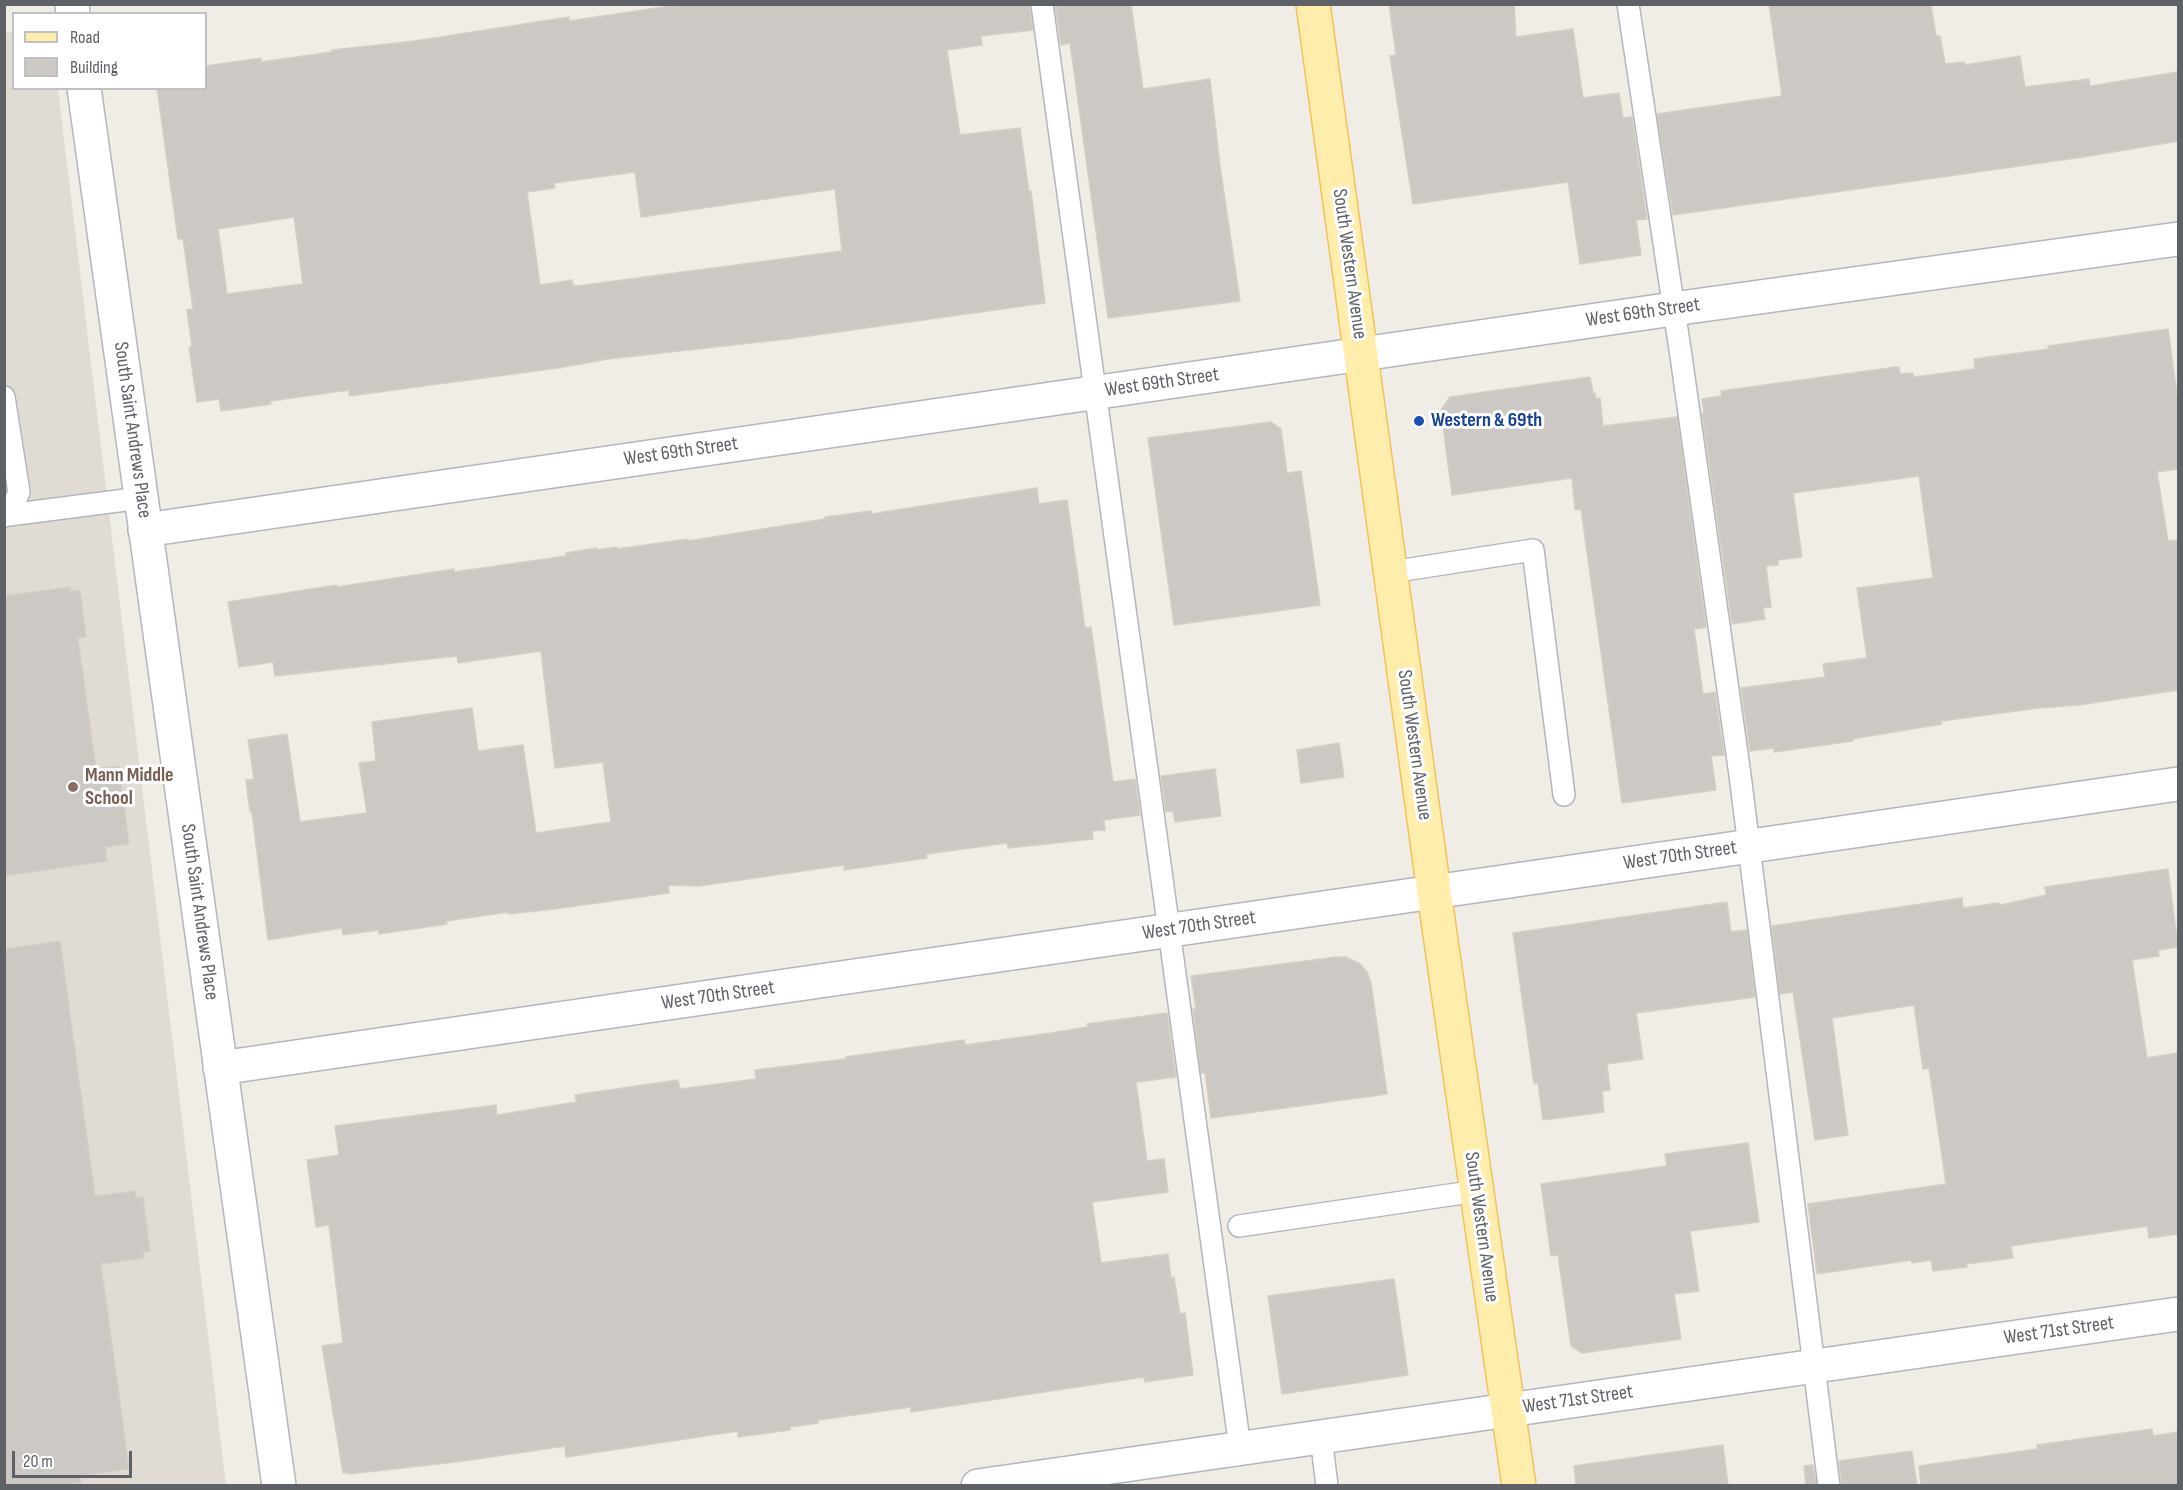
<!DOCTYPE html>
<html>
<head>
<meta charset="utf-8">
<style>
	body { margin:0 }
	#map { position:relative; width:2183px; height:1490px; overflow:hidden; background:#f0ede6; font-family:"Sofia Sans Condensed",sans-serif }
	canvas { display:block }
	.frame { position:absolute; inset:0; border:6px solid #5e6267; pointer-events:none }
	.legend { position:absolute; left:12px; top:12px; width:195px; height:78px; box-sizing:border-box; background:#fff; border:2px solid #bfc0c2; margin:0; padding:8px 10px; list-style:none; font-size:18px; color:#5e6267 }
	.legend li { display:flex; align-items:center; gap:12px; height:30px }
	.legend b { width:30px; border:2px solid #bfc0c2 }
	.scale { position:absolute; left:12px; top:1451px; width:120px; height:27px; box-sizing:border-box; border:3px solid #5e6267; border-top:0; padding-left:8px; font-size:18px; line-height:21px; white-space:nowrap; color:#5e6267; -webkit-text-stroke:4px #fff; paint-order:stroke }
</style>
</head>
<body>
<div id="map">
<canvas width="2183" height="1490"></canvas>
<div class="frame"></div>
<ul class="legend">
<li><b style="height:8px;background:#ffedac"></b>Road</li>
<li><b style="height:16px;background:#ccc8c3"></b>Building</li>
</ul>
<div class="scale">20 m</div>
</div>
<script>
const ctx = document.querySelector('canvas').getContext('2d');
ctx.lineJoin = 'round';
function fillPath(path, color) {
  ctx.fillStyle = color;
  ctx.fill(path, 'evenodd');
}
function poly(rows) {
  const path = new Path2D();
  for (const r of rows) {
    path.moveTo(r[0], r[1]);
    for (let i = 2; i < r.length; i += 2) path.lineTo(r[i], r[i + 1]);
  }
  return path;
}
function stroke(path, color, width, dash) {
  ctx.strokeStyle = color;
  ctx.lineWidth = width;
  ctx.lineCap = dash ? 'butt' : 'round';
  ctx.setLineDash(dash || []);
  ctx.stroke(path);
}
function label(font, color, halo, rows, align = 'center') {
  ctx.font = font + ' "Sofia Sans Condensed",sans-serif';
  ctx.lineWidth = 6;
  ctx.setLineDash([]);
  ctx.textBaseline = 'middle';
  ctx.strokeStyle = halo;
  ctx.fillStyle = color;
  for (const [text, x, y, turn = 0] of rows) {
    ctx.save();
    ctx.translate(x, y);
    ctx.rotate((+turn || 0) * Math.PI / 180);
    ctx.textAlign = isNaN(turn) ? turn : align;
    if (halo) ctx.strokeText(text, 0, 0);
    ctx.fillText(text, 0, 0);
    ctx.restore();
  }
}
fillPath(poly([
	[13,32,14,88,58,89,226,1485,5,1485,4,33]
]), '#e0dcd4');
const building = poly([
	[683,4,1029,4,1033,30,981,36,982,45,947,50,960,135,1020,128,1029,192,1031,191,1045,303,787,339,608,359,558,368,349,396,349,390,270,401,271,404,221,411,219,399,197,402,189,347,192,347,187,310,193,309,183,239,178,239,157,88,206,88,206,66,261,58,261,62,332,52,332,50,415,41,569,17,569,21,683,4],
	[635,172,641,217,835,189,842,251,577,286,573,285,572,280,540,285,527,192,555,188,554,183,635,172],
	[294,217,303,284,227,294,218,229,294,217],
	[1055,4,1131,4,1143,89,1210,79,1220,166,1240,301,1108,318,1070,43,1061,45,1055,4],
	[1389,4,1514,4,1516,37,1573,29,1583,98,1619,93,1623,118,1632,117,1647,219,1636,220,1641,255,1580,264,1568,182,1413,204,1390,56,1396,55,1389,4],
	[1769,4,1931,5,1936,36,1940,36,1945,64,1964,62,1965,65,2020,56,2025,87,2089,79,2090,86,2178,72,2178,141,2090,156,1673,215,1657,114,1782,96,1769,4],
	[2168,329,2178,402,2178,469,2157,472,2168,541,2178,540,2178,690,2079,705,2039,708,1941,721,1942,724,1852,739,1853,741,1774,752,1774,748,1750,751,1741,688,1825,677,1823,664,1867,658,1857,588,1933,578,1919,476,1793,493,1802,557,1778,560,1778,565,1766,566,1771,607,1763,608,1765,619,1732,624,1702,413,1704,413,1702,399,1722,396,1721,391,1896,367,1899,367,1900,374,1913,373,1914,377,1975,369,1974,359,2049,349,2048,346,2168,329],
	[1590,377,1593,393,1595,393,1596,399,1600,398,1603,426,1677,417,1706,627,1694,629,1703,694,1715,692,1724,755,1711,756,1716,790,1622,803,1581,509,1575,510,1572,478,1452,495,1441,410,1450,397,1590,377],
	[1271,422,1281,429,1287,473,1301,471,1320,605,1174,625,1148,438,1271,422],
	[1037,488,1039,504,1067,500,1085,628,1091,627,1113,782,1135,779,1140,815,1104,820,1105,830,1092,831,1093,839,1008,848,1007,843,926,854,927,858,844,870,844,865,699,886,668,885,669,893,554,909,509,914,509,912,446,921,447,924,379,934,378,930,343,935,342,928,268,940,252,812,250,812,246,780,254,779,248,740,287,734,300,822,367,813,359,763,376,761,372,722,472,708,478,751,523,745,536,833,611,822,603,762,555,768,541,651,458,663,457,656,275,676,273,662,239,667,228,602,337,585,337,587,454,569,454,572,566,556,566,553,597,548,597,550,617,547,617,549,688,539,688,541,825,519,825,517,871,511,871,514,1037,488],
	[70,587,70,591,80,590,86,637,78,638,96,769,119,766,129,844,105,847,107,861,4,876,4,596,70,587],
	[1339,743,1344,777,1301,783,1297,750,1339,743],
	[1215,769,1221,816,1175,822,1173,811,1166,812,1161,776,1215,769],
	[2168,869,2178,947,2158,950,2159,956,2132,960,2147,1058,2178,1053,2178,1234,2149,1238,2147,1226,2011,1246,2013,1258,1966,1264,1967,1267,1933,1271,1931,1260,1912,1263,1911,1260,1817,1274,1808,1204,1946,1184,1929,1068,1923,1069,1914,1005,1832,1018,1848,1135,1815,1140,1793,992,1780,994,1772,926,1962,898,1963,908,1998,903,2001,905,2046,895,2045,887,2168,869],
	[1727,902,1731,932,1747,930,1755,997,1636,1013,1643,1059,1607,1064,1610,1090,1602,1091,1604,1112,1543,1120,1538,1083,1534,1084,1513,933,1727,902],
	[60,941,95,1196,135,1191,136,1198,143,1197,150,1251,143,1252,144,1258,101,1264,129,1469,80,1476,81,1483,65,1485,4,1485,4,949,60,941],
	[1336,957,1346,957,1360,964,1367,972,1371,983,1387,1094,1211,1118,1205,1073,1201,1073,1193,1009,1196,1009,1191,976,1336,957],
	[1167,1013,1176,1077,1136,1082,1147,1161,1164,1159,1168,1192,1092,1202,1101,1263,1168,1254,1171,1278,1174,1277,1180,1314,1185,1313,1193,1375,1145,1382,1144,1377,911,1412,911,1407,818,1420,818,1423,790,1427,790,1430,738,1437,738,1431,566,1457,565,1446,456,1462,349,1474,349,1473,343,1473,322,1346,343,1343,329,1225,316,1227,307,1160,339,1155,335,1126,496,1105,497,1115,577,1102,575,1095,678,1080,680,1089,756,1079,755,1070,846,1059,846,1057,964,1040,965,1045,1051,1033,1088,1027,1087,1024,1167,1013],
	[1748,1143,1759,1222,1690,1231,1699,1291,1674,1294,1681,1339,1582,1353,1571,1346,1558,1255,1551,1256,1541,1184,1667,1166,1665,1154,1748,1143],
	[1394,1279,1408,1375,1282,1394,1268,1296,1394,1279],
	[2152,1429,2153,1436,2178,1432,2178,1485,1921,1485,1919,1466,2037,1449,2037,1445,2152,1429],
	[1723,1445,1728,1485,1576,1485,1574,1466,1723,1445],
	[1912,1451,1917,1485,1842,1485,1839,1461,1912,1451],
	[1813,1465,1816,1485,1806,1485,1804,1466,1813,1465]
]);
fillPath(building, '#ccc8c3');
stroke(building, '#d5cfc4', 1.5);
const lane = poly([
	[1042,4,1240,1448],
	[1628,4,1681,356,1740,775,1829,1486],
	[4,397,19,492,9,515,4,516],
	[9,515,141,498],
	[1391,572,1533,550,1564,795],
	[1239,1226,1477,1191],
	[1321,1437,1327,1486]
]);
const street = poly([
	[72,4,73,14],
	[84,88,279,1486],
	[145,530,1673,309,2178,239],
	[220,1068,2178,784],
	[978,1486,2178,1314]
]);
const primary = poly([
	[1313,4,1434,892,1519,1486]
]);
stroke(lane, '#b3b7bb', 24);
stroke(street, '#b3b7bb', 36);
stroke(primary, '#f4c15b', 36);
stroke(lane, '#fff', 21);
stroke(street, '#fff', 33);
stroke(primary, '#ffedac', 33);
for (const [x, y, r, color] of [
	[1419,421,6,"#1a4fb4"],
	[73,787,6,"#8d6e63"]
]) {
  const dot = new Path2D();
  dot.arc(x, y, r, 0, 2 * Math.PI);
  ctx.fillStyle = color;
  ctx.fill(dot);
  stroke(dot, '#fff', 2);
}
label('20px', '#5e6267', '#fff', [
	["South Western Avenue",1349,264,82],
	["West 69th Street",1643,313,-8],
	["West 69th Street",1162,383,-8],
	["South Saint Andrews Place",132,430,82],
	["West 69th Street",681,452,-8],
	["South Western Avenue",1414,745,82],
	["West 70th Street",1680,856,-8],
	["South Saint Andrews Place",199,912,82],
	["West 70th Street",1199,926,-8],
	["West 70th Street",718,996,-8],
	["South Western Avenue",1481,1227,82],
	["West 71st Street",2059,1331,-8],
	["West 71st Street",1578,1400,-8]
]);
label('bold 20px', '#164399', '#fff', [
	["Western & 69th",1431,421]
], 'left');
label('bold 20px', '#785e54', '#fff', [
	["Mann Middle",85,776],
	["School",85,799]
], 'left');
</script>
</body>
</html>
